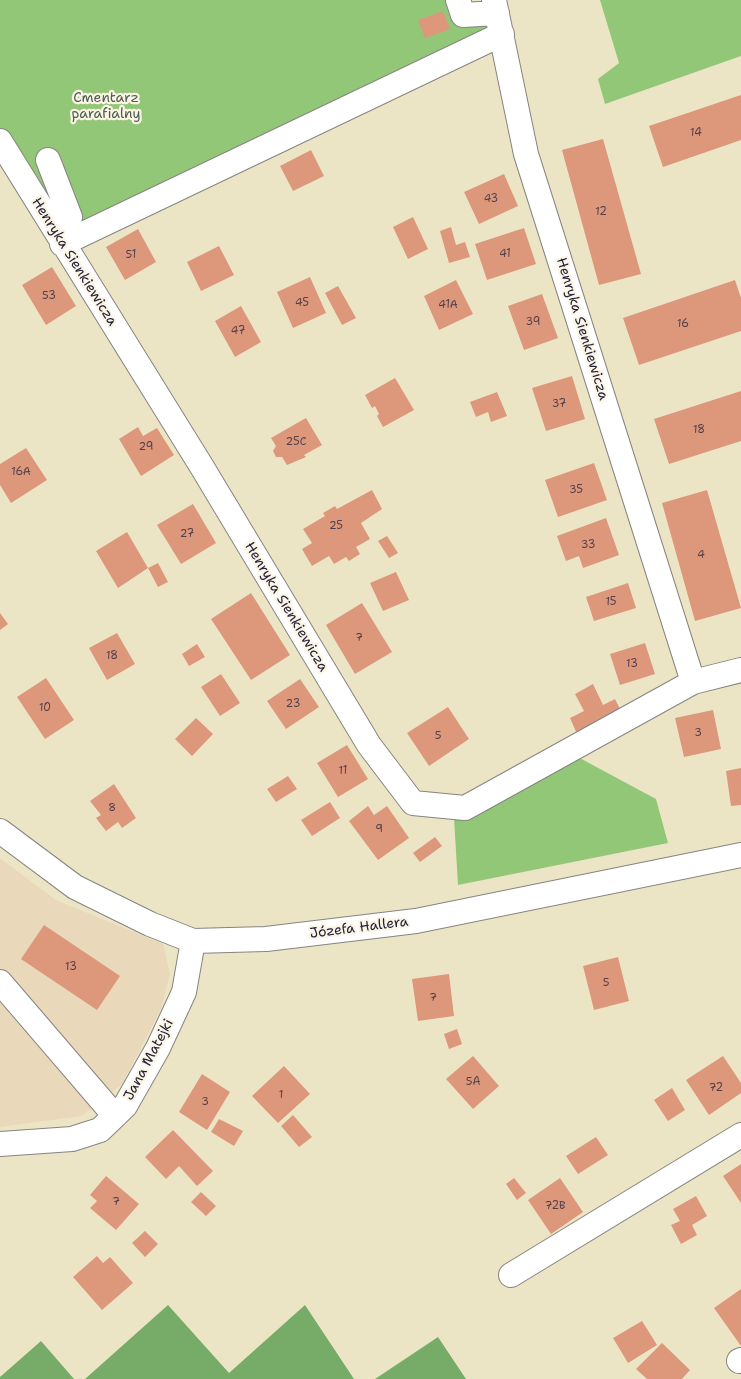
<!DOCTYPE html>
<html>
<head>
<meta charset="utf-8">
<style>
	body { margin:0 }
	canvas { display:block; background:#ece5c5 }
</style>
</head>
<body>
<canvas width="741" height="1379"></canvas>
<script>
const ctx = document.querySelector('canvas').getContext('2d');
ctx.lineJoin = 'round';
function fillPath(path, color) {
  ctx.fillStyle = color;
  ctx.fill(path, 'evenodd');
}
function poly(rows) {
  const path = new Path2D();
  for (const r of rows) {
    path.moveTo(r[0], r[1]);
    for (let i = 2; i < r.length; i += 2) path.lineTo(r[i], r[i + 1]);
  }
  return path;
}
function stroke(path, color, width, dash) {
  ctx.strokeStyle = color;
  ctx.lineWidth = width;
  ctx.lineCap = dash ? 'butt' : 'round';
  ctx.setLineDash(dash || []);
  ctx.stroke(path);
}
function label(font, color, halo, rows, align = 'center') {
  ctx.font = font + ' "Shantell Sans",sans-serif';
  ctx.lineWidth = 4.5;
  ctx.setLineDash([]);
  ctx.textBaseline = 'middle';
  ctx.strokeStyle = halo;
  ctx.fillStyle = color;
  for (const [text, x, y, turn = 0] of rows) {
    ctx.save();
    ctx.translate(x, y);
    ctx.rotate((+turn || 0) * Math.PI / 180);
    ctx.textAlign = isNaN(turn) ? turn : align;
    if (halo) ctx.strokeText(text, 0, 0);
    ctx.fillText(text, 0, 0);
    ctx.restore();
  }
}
fillPath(poly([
	[0,858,56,900,163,944,170,974,161,1009,122,1084,82,1116,0,1127]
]), '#ead8ba');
fillPath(poly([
	[0,0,465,0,502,34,62,244,0,141],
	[600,0,741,0,741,56,605,104,598,79,619,63],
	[574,755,656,799,668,843,458,885,454,818]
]), '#93c778');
fillPath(poly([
	[168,1305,229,1373,305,1305,354,1379,85,1379],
	[438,1337,466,1379,375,1379],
	[41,1341,74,1379,0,1379,0,1377]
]), '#76ac68');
fillPath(poly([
	[443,11,450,29,425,38,418,20],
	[741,95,741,140,663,167,649,126],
	[603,139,641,274,599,285,562,150],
	[311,150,324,176,293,191,280,166],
	[504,174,518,206,479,224,464,192],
	[413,217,428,249,408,259,393,227],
	[451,227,456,245,465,242,470,257,449,263,440,231],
	[524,228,536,264,487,280,475,244],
	[138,229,156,262,125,280,106,247],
	[219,246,234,275,201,291,187,262],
	[52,267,76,306,46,325,22,285],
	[310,277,326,313,293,328,277,292],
	[456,280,473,314,439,330,424,296],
	[735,280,741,298,741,331,639,365,623,318],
	[338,286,356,318,342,325,325,293],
	[542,294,558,338,524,350,508,306],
	[241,306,261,342,235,357,215,321],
	[572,376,585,419,546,431,532,388],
	[395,378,414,410,383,427,377,416,379,414,375,406,372,408,365,395],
	[741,391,741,441,669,464,654,419],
	[497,392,507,416,491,422,488,412,476,417,470,402],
	[306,418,322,445,304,455,306,457,287,465,282,457,276,457,273,451,276,446,271,438],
	[138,427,143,436,157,428,174,455,141,476,119,439],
	[26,448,47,480,11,503,0,485,0,464],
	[594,463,607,500,558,517,545,480],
	[372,490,382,509,361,523,370,539,356,547,360,554,349,561,346,557,334,564,329,556,312,566,302,549,312,543,303,529,325,516,323,513,335,506,337,509],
	[707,490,741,608,695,621,662,503],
	[193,504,216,543,181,564,157,525],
	[606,518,619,555,583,568,579,556,566,561,557,536],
	[127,532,148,568,118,588,96,551],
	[387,536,398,553,389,558,378,541],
	[158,563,168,582,158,587,148,568],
	[396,572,409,600,383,611,370,583],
	[628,583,636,608,594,621,586,597],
	[251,593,290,655,251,680,211,619],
	[362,603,392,652,355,674,326,625],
	[0,613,8,624,0,630],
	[117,633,135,664,107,680,89,648],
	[645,643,655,674,620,685,610,654],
	[197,644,205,657,189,666,182,654],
	[221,674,240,703,220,716,201,687],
	[46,678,74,720,45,739,17,697],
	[300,679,319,707,286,729,267,701],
	[593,684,603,705,615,699,621,711,577,734,570,718,584,711,575,694],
	[448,707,469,739,429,766,407,733],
	[713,710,721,749,684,757,675,718],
	[196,718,213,734,192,756,175,739],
	[347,745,368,779,338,797,317,763],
	[741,768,741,805,731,806,726,771],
	[288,776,297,789,276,802,267,789],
	[114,784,136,818,122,828,118,822,106,831,96,818,101,815,90,801],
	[330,802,340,818,312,836,301,820],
	[368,806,374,815,387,806,409,838,378,860,349,821],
	[435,837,442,846,420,862,413,853],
	[44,925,120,976,97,1010,21,959],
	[618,957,629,1001,594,1010,583,966],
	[449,974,454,1016,418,1021,412,979],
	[457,1029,462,1044,449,1049,444,1034],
	[473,1056,499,1086,473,1109,446,1079],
	[723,1056,741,1083,741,1093,709,1115,686,1080],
	[284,1066,310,1094,278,1123,252,1096],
	[202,1074,230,1092,207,1130,179,1112],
	[672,1088,685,1110,668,1121,654,1100],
	[293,1115,312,1137,299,1147,281,1126],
	[219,1119,243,1131,234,1146,211,1132],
	[173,1130,213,1171,197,1186,179,1166,166,1179,145,1157],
	[596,1137,608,1155,578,1174,566,1156],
	[741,1164,741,1203,723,1176],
	[106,1176,139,1204,116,1230,90,1208,97,1201,90,1195],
	[514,1178,526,1193,517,1200,506,1184],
	[560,1178,583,1212,551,1234,528,1200],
	[201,1192,216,1206,206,1216,191,1202],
	[696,1196,707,1216,692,1225,697,1235,681,1244,671,1225,680,1221,673,1209],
	[145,1231,158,1244,145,1257,132,1243],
	[97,1256,103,1263,110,1257,133,1283,102,1310,73,1277],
	[741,1289,741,1346,714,1308],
	[642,1321,657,1345,628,1363,613,1338],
	[662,1343,690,1370,682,1379,647,1379,636,1369]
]), '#dd977b');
const minor = poly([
	[458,0,463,15,497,13],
	[494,0,526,154,693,682],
	[0,141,202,467,369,745,413,803,465,808,693,682,741,670],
	[48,160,70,217,62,244],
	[62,244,502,34],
	[0,831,75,887,150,924,193,941,266,939,416,921,741,855],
	[0,982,115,1116],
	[0,1144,72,1139,100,1130,125,1106,158,1048,184,992,193,941],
	[511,1275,741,1135],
	[739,1361,741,1360]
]);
stroke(minor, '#878480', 26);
stroke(minor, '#fff', 24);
label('11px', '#513f4b', null, [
	["14",696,133],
	["43",491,199],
	["12",601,212],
	["41",505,254],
	["51",131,255],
	["53",49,296],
	["45",302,303],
	["41A",448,305],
	["39",533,322],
	["16",683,324],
	["47",238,331],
	["37",559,404],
	["18",699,430],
	["25C",296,442],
	["29",146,447],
	["16A",21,472],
	["35",576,490],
	["25",336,526],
	["27",187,534],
	["33",588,545],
	["4",701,555],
	["15",611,602],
	["7",359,638],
	["18",112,656],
	["13",632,664],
	["23",293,704],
	["10",45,708],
	["3",698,733],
	["5",438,736],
	["11",343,771],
	["8",112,808],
	["9",379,829],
	["13",71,967],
	["5",606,983],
	["7",433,998],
	["5A",473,1082],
	["72",716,1088],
	["1",281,1095],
	["3",205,1102],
	["7",116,1202],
	["72B",555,1206]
]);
label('14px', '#4a5c50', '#fcf5e5', [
	["Cmentarz",106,98],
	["parafialny",106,114]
]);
label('14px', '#22223b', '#fcf5e5', [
	["Henryka Sienkiewicza",74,262,58],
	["Henryka Sienkiewicza",582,329,73],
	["Henryka Sienkiewicza",286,607,59],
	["Józefa Hallera",359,928,-7],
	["Jana Matejki",149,1060,-62]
]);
</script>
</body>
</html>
